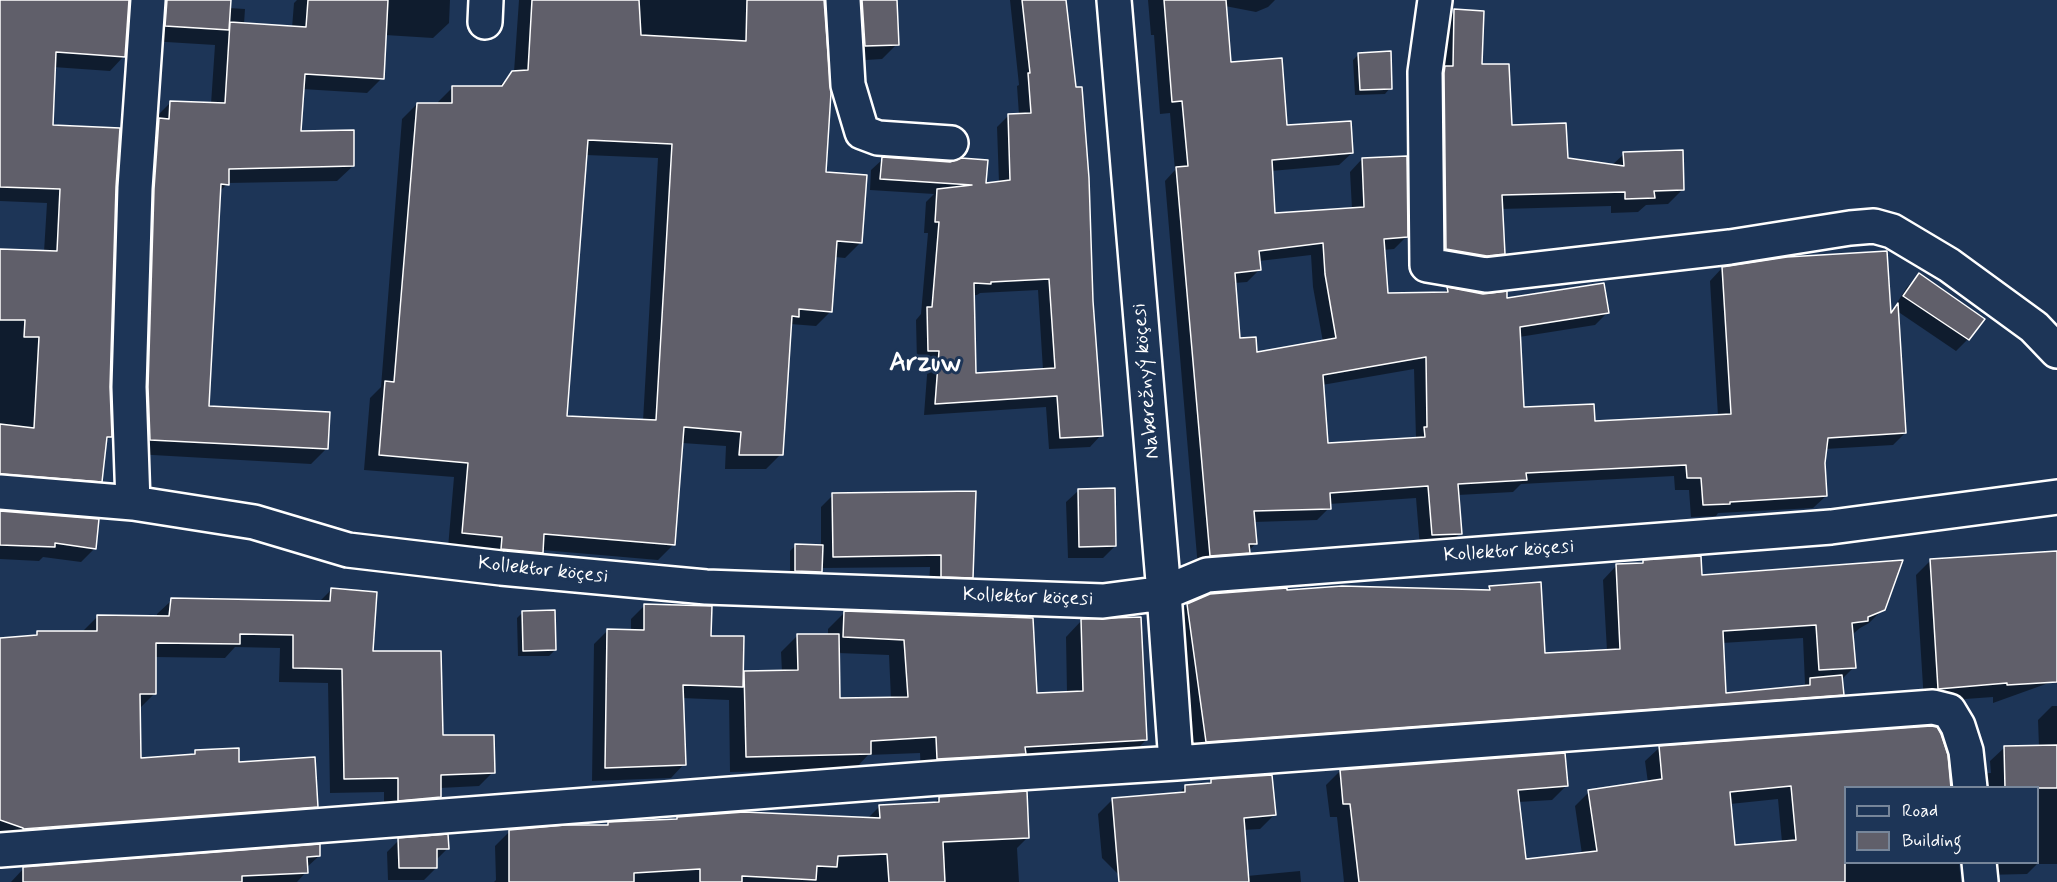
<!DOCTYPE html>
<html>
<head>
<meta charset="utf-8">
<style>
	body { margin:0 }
	#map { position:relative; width:2057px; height:882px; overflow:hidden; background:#1d3557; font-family:Mynerve,sans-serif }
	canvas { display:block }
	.legend { position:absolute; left:1844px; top:786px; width:195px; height:78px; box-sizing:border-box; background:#1d3557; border:2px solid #77869a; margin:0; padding:8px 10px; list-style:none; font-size:18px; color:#fff }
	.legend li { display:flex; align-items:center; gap:12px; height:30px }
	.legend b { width:30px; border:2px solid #77869a }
</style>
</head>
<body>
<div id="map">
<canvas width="2057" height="882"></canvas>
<ul class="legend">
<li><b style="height:8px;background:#1d3557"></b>Road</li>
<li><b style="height:16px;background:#605f6a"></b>Building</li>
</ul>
</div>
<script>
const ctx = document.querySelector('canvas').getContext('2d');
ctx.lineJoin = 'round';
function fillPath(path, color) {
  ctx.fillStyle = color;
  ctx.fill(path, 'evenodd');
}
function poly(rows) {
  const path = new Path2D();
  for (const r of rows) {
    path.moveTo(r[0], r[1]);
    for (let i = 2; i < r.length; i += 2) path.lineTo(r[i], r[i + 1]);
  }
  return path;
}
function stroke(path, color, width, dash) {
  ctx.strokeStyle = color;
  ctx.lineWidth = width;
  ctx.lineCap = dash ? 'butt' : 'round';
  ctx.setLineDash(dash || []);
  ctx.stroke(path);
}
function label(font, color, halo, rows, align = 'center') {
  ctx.font = font + ' Mynerve,sans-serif';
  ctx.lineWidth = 6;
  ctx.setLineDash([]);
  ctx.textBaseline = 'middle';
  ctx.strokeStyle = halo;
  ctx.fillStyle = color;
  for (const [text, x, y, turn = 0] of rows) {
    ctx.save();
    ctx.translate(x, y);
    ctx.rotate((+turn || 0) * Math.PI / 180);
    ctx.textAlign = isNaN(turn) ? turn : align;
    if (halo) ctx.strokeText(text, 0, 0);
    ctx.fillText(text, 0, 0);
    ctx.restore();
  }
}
fillPath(poly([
	[0,0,127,0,124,56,110,71,53,67,51,126,115,187,109,387,110,437,105,442,101,481,87,495,0,488,0,250,44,252,47,203,0,201],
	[173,0,229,0,229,8,245,9,244,24,292,28,294,3,297,0,450,0,449,23,433,38,385,35,382,78,367,93,302,89,299,133,353,166,337,181,228,183,219,192,207,407,326,449,311,464,135,454,155,118,170,103,211,104,215,45,150,41,152,16,167,1,173,1],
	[519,0,823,0,825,173,860,243,845,258,835,257,831,311,816,326,790,324,781,454,766,469,725,469,726,446,682,443,673,545,658,560,542,550,541,552,526,567,448,548,454,477,364,470,370,398,381,387,402,119,417,104,438,104,438,102,453,87,498,87,514,72],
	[586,155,658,158,643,421,565,418],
	[839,0,896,0,897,44,882,59,850,61],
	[1010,0,1064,0,1092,301,1101,435,1090,447,1049,449,1046,407,924,415,928,362,917,362,916,320,921,314,928,233,924,233,926,202,934,194,870,190,871,170,883,159,984,185,999,183,997,127,1009,115,1019,115,1017,86,1019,85],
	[1038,290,1043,370,975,375,973,295,977,295,980,293],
	[1148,0,1275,0,1268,7,1256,12,1225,6,1230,64,1286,127,1352,153,1339,165,1271,171,1274,215,1352,209,1350,172,1362,159,1406,237,1394,249,1383,250,1387,295,1444,293,1448,289,1506,300,1607,313,1595,325,1519,337,1523,409,1593,422,1718,416,1710,281,1722,268,1890,314,1907,287,1919,275,1968,339,1956,351,1897,311,1905,433,1893,445,1825,449,1824,463,1826,496,1813,508,1718,513,1716,516,1691,517,1689,490,1675,490,1674,476,1521,484,1513,492,1458,495,1460,533,1448,546,1420,547,1416,498,1329,504,1329,508,1317,520,1254,522,1256,543,1236,565,1198,568,1165,181,1175,170,1170,113,1160,114,1154,35,1151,35],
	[1311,255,1313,287,1323,342,1255,354,1239,340,1234,283,1247,282,1260,269,1259,261],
	[1414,369,1416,438,1327,445,1322,385],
	[1455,11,1510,127,1566,160,1611,166,1624,154,1683,189,1668,204,1646,205,1638,212,1611,213,1611,206,1501,209,1504,253,1489,268,1432,263,1440,25],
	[1359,54,1390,88,1385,94,1355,95,1353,60],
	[1078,491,1115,546,1103,558,1068,558,1066,502],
	[974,493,971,577,959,589,929,588,930,567,821,568,821,572,815,577,790,577,790,551,796,545,821,546,821,507,833,495],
	[0,512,95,548,81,562,43,557,39,561,0,559],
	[2057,553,2057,680,1993,703,1993,697,1924,702,1916,575,1931,560],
	[1643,562,1701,577,1883,609,1869,623,1860,628,1853,634,1854,667,1841,680,1842,694,1828,708,1192,755,1174,619,1187,605,1286,591,1485,592,1490,587,1544,655,1607,651,1603,580,1616,566,1640,565],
	[1803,638,1805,684,1802,687,1725,694,1722,643],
	[331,590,372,653,442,737,493,772,479,786,440,788,440,797,425,811,384,814,384,792,330,793,328,683,279,682,280,648,235,647,225,658,154,657,154,694,140,708,140,760,191,756,196,751,238,763,316,806,302,821,0,839,0,639,34,637,38,632,83,631,97,617,157,618,157,614,172,600,318,603],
	[645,605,709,637,742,675,745,672,782,672,781,652,797,636,828,635,828,629,845,612,1036,694,1067,693,1066,637,1082,620,1146,740,1130,756,921,775,920,753,868,755,854,770,730,772,729,700,682,698,684,764,671,778,592,781,594,644,608,630,631,631,631,619],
	[838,653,889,655,891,699,839,699],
	[523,612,555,650,549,656,518,656,517,618],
	[2052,706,2057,706,2057,864,2037,864,2027,874,1984,875,1978,862,2038,862,2038,788,1974,787,1988,773,1991,773,1990,761,2004,748,2039,747,2038,720],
	[1659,748,1846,788,1846,862,1959,862,1961,882,1344,882,1337,817,1330,817,1326,785,1340,771,1566,786,1552,800,1518,802,1524,860,1582,854,1575,806,1589,792,1648,783,1645,761],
	[1778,799,1782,842,1734,847,1730,804],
	[1211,781,1274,815,1260,829,1243,830,1247,876,1300,871,1301,882,1126,882,1102,858,1098,814,1112,800,1178,794,1185,787,1207,785],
	[939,798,1028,837,1017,848,1019,882,494,882,496,880,495,846,510,831,606,826,608,824,867,819,880,806,934,804],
	[399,840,447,849,436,860,436,868,424,880,388,880,387,852],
	[319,856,306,868,306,872,297,882,11,882,24,868]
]), '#0007');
const building = poly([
	[0,0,129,0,125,57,56,52,53,125,120,128,116,187,110,387,112,437,107,437,102,482,0,474,0,424,34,428,39,337,24,337,25,320,0,320,0,249,57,251,60,189,0,187,0,0],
	[167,0,231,0,229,30,165,26,167,0],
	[308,0,388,0,384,79,305,74,301,131,354,130,354,166,229,169,229,185,221,184,209,406,330,412,328,449,150,440,148,387,154,189,159,118,169,119,170,101,225,103,230,22,306,27,308,0],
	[532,0,639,0,641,35,746,41,747,0,824,0,831,93,826,172,867,175,862,243,837,241,832,312,799,309,799,317,792,316,783,455,739,455,741,432,684,427,675,545,544,534,543,553,501,549,502,537,462,533,468,463,379,455,385,381,394,382,417,103,452,103,452,86,502,86,512,71,528,70,532,0],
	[588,140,672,144,656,420,567,416,588,140],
	[862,0,897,0,899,45,865,46,862,0],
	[1022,0,1066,0,1076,87,1082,87,1089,178,1093,301,1103,436,1060,438,1057,396,935,404,939,351,928,351,927,307,932,307,939,222,935,222,937,189,972,185,880,179,882,157,950,162,961,158,988,160,986,183,1010,180,1008,114,1031,113,1028,73,1030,73,1022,0],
	[1049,279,1055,368,976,373,974,283,991,284,991,282,1049,279],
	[1164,0,1226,0,1231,62,1282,58,1287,125,1351,121,1353,153,1272,160,1275,213,1364,207,1362,158,1407,156,1408,237,1384,239,1388,293,1448,292,1447,287,1483,294,1507,291,1507,298,1604,283,1609,313,1520,327,1524,407,1594,404,1595,421,1731,414,1722,267,1787,257,1887,251,1891,313,1898,303,1906,433,1828,438,1825,463,1827,496,1730,502,1730,504,1703,505,1701,478,1687,478,1686,465,1526,473,1527,480,1458,484,1462,534,1432,535,1428,486,1330,493,1331,509,1254,511,1257,544,1249,544,1250,553,1210,556,1176,167,1188,166,1182,101,1172,102,1164,0],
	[1323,243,1325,274,1336,338,1257,352,1256,337,1240,338,1235,273,1261,270,1259,251,1323,243],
	[1426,357,1427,427,1424,427,1425,437,1328,443,1323,375,1426,357],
	[1454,9,1484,11,1482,64,1509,64,1512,125,1566,123,1568,158,1624,166,1623,152,1683,150,1684,190,1654,191,1655,198,1625,199,1625,192,1502,195,1505,254,1487,256,1446,249,1444,73,1445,66,1453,66,1454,9],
	[1391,51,1392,89,1360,90,1358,53,1391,51],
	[1919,273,1985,319,1969,340,1903,296,1919,273],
	[1115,488,1116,546,1079,547,1078,489,1115,488],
	[976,491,973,578,941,577,941,555,833,557,832,493,976,491],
	[0,511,99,519,96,549,55,543,55,547,0,545,0,511],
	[795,544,823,545,822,572,795,571,795,544],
	[2057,551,2057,682,2007,685,2007,683,1938,689,1930,559,2057,551],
	[1701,556,1702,575,1903,560,1885,610,1868,617,1868,621,1852,623,1856,668,1819,670,1816,625,1723,631,1726,693,1810,685,1810,678,1842,675,1844,695,1206,742,1187,604,1210,594,1287,588,1287,590,1342,586,1490,590,1489,586,1541,582,1545,653,1620,649,1616,564,1643,563,1643,560,1701,556],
	[331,588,377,592,373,651,441,651,443,735,494,735,495,773,441,775,441,797,398,801,398,778,344,779,342,669,293,668,293,635,240,634,240,644,156,643,156,694,140,694,141,758,195,754,195,750,239,748,239,762,315,757,318,807,23,829,23,828,0,820,0,638,37,635,37,631,97,631,97,615,169,616,171,598,330,601,331,588],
	[644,604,712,606,711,636,744,636,743,687,683,685,686,765,605,768,607,629,644,630,644,604],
	[555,610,556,650,523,651,522,611,555,610],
	[844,611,1033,618,1037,693,1083,691,1081,619,1141,617,1147,740,1025,747,1026,754,937,759,936,737,871,741,871,754,746,757,744,671,798,670,797,634,839,634,840,698,908,697,904,640,843,637,844,611],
	[1931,726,1937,727,1941,734,1948,755,1951,788,1845,788,1845,882,1359,882,1350,804,1343,804,1340,770,1565,753,1568,786,1518,790,1526,859,1597,851,1588,790,1662,779,1659,746,1931,726],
	[1791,786,1796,840,1735,845,1730,792,1791,786],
	[2057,745,2057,788,2005,788,2004,746,2057,745],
	[1272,775,1276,815,1244,818,1249,882,1119,882,1112,798,1185,792,1185,785,1211,783,1211,779,1272,775],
	[1027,791,1029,838,943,842,945,882,889,882,887,854,838,856,837,867,817,866,816,880,742,876,742,882,700,882,700,869,634,873,634,882,509,882,509,830,565,825,608,825,608,822,677,819,677,817,744,812,880,818,879,805,939,802,939,797,1027,791],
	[448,834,449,849,437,849,437,868,399,868,398,838,448,834],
	[320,844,320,856,307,857,308,873,242,876,242,882,23,882,23,867,320,844]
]);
fillPath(building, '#605f6a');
stroke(building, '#fff', 1.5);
const minor = poly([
	[843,0,848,85,862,132,878,138,951,143],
	[1114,0,1164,593,1176,763],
	[1435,0,1425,72,1427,265,1486,275,1730,247,1850,228,1874,226,1892,231,1949,265,2034,327,2057,351],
	[485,22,486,0],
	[0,492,133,503,254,522,348,550,501,568,706,587,1103,601,1164,593,1207,575,1831,527,2057,497],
	[133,503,129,387,135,188,148,0],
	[0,850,939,778,1176,763,1933,707,1949,711,1958,726,1966,751,1970,788],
	[1979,862,1981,882]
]);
stroke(minor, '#fff', 38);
stroke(minor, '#1d3557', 33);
label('20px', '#fff', '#1d3557', [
	["Naberežnyý köçesi",1147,381,-95],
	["Kollektor köçesi",1509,552,-4],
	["Kollektor köçesi",543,571,6],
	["Kollektor köçesi",1028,598,2]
]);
label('bold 26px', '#fff', '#1d3557', [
	["Arzuw",925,365]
]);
</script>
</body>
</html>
